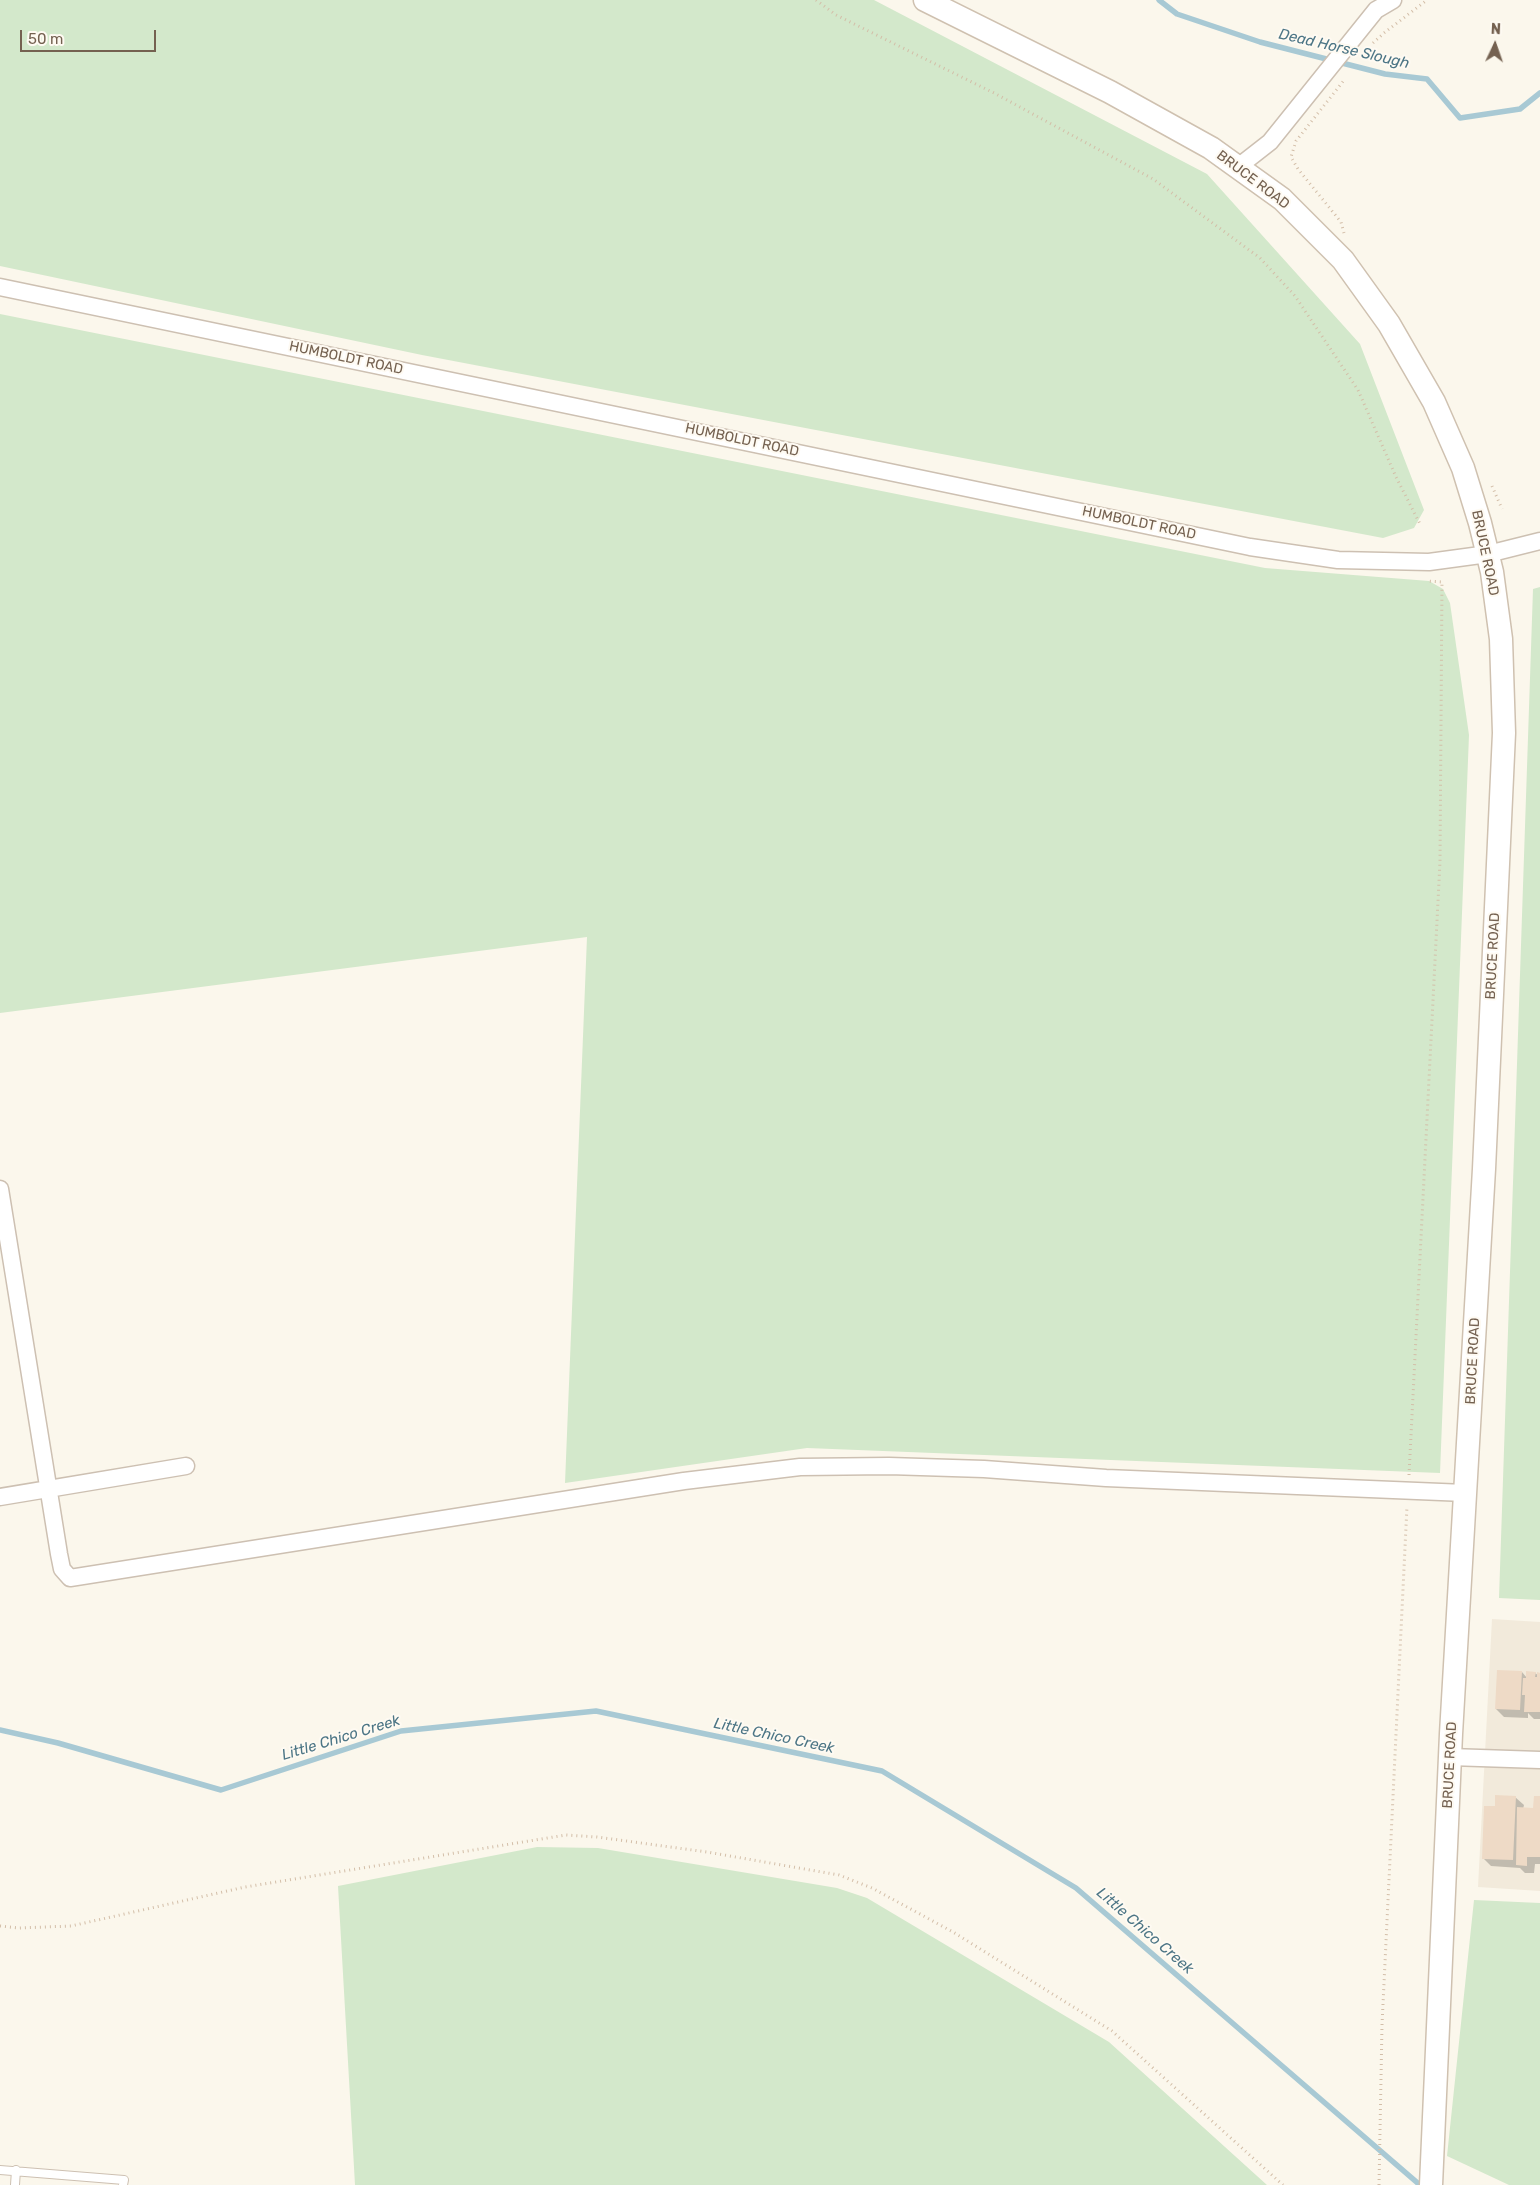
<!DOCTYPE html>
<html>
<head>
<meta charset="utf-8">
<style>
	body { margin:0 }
	#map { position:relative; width:1540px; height:2185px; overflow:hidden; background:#fbf7ec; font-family:Rubik,sans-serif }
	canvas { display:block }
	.north { position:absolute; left:1470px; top:20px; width:50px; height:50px; -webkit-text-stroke:4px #fefaf2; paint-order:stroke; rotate:3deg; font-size:14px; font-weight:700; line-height:20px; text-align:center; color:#746150 }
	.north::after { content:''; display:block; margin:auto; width:18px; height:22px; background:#746150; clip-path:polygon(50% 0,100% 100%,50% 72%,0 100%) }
	.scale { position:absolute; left:20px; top:30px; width:136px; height:22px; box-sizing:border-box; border:2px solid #746150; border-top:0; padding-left:6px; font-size:15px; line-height:18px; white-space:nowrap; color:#746150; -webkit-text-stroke:4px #fefaf2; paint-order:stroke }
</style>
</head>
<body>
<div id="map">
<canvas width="1540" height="2185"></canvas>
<div class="north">N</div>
<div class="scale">50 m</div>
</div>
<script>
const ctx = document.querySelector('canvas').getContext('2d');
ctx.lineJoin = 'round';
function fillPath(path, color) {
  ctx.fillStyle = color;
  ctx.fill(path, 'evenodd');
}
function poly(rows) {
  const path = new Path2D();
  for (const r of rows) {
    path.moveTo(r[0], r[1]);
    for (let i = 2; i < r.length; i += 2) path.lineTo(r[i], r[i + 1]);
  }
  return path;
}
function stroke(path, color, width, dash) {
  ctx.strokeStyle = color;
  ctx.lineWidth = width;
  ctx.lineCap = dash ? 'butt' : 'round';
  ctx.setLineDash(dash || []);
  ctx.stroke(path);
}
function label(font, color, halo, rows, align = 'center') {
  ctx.font = font + ' Rubik,sans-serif';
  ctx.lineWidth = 4;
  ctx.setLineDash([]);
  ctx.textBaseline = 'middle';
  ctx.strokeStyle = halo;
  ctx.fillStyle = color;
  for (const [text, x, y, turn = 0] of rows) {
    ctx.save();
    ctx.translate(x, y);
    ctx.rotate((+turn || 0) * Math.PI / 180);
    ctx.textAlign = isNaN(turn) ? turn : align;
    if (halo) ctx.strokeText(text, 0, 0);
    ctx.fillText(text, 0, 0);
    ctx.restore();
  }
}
fillPath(poly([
	[1492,1619,1540,1622,1540,1891,1478,1887]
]), '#f2eadb');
fillPath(poly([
	[0,0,874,0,1207,174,1360,344,1424,510,1414,528,1383,538,422,355,0,266],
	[0,314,1265,568,1429,581,1443,589,1450,603,1469,735,1440,1473,807,1448,565,1483,587,937,0,1013],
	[1540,587,1540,1600,1499,1598,1533,589],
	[537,1847,598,1848,837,1888,867,1898,1109,2042,1267,2185,355,2185,338,1886],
	[1474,1900,1540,1903,1540,2185,1509,2185,1447,2156]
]), '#d3e8cb');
fillPath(poly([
	[1522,1672,1527,1678,1535,1673,1539,1676,1540,1674,1540,1719,1534,1719,1528,1713,1528,1718,1504,1717,1496,1709],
	[1515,1797,1524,1805,1523,1809,1535,1809,1540,1798,1540,1864,1535,1864,1534,1873,1525,1873,1520,1868,1491,1866,1483,1858,1496,1807]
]), '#0003');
stroke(poly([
	[1159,0,1177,14,1260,42,1385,74,1427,79,1460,118,1520,109,1540,93],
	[0,1730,58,1743,221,1790,401,1731,596,1711,882,1771,1076,1888,1420,2185]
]), '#a8c9d4', 5.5);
fillPath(poly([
	[1497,1670,1522,1671,1520,1710,1495,1709],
	[1526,1671,1536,1672,1535,1677,1537,1677,1537,1672,1540,1673,1540,1712,1524,1712,1525,1695,1522,1695,1523,1678,1526,1678],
	[1495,1795,1516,1796,1513,1860,1482,1859,1484,1806,1495,1806],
	[1534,1796,1540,1796,1540,1857,1527,1857,1527,1866,1516,1865,1517,1807,1533,1808]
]), '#eedac6');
const lane = poly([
	[0,2170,124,2180,123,2185],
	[15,2185,16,2170]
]);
const street = poly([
	[1238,167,1270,142,1376,10,1393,0],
	[0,287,1250,547,1338,560,1429,562,1488,554,1540,541],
	[0,1189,59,1554,62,1569,70,1578,684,1481,800,1467,889,1466,984,1469,1106,1478,1465,1493],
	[0,1497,186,1466],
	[1450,1757,1540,1760]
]);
const secondary = poly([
	[925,0,1110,92,1211,148,1282,199,1343,260,1389,324,1434,402,1463,468,1480,523,1492,572,1501,639,1504,733,1484,1169,1451,1734,1431,2185]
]);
stroke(lane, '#cdc0b2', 10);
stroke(street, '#cdc0b2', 19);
stroke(secondary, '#cfc1b0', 25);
stroke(poly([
	[816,0,836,15,994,93,1153,179,1260,258,1295,296,1358,390,1396,477,1421,526],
	[1373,43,1384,33,1427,0],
	[1344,233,1341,222,1298,169,1291,157,1296,141,1345,79],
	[1492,486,1502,509],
	[1409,1475,1440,862,1442,582,1427,581],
	[0,1926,19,1928,71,1926,245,1887,566,1835,597,1837,707,1852,839,1875,872,1888,953,1932,1112,2031,1283,2185],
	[1379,2185,1382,2025,1407,1506]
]), '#d3bea8', 3, [1, 4]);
stroke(lane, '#fff', 8);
stroke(street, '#fff', 16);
stroke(secondary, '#fff', 22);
label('14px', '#746150', '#fefaf2', [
	["BRUCE ROAD",1253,180,37],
	["HUMBOLDT ROAD",346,358,12],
	["HUMBOLDT ROAD",742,440,12],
	["HUMBOLDT ROAD",1139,523,12],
	["BRUCE ROAD",1485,553,78],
	["BRUCE ROAD",1493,956,-87],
	["BRUCE ROAD",1473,1361,-87],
	["BRUCE ROAD",1450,1765,-87]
]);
label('italic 15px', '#4c7585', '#fefaf2', [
	["Dead Horse Slough",1344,49,13],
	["Little Chico Creek",774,1736,12],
	["Little Chico Creek",341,1738,-17],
	["Little Chico Creek",1145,1931,41]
]);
</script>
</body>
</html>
